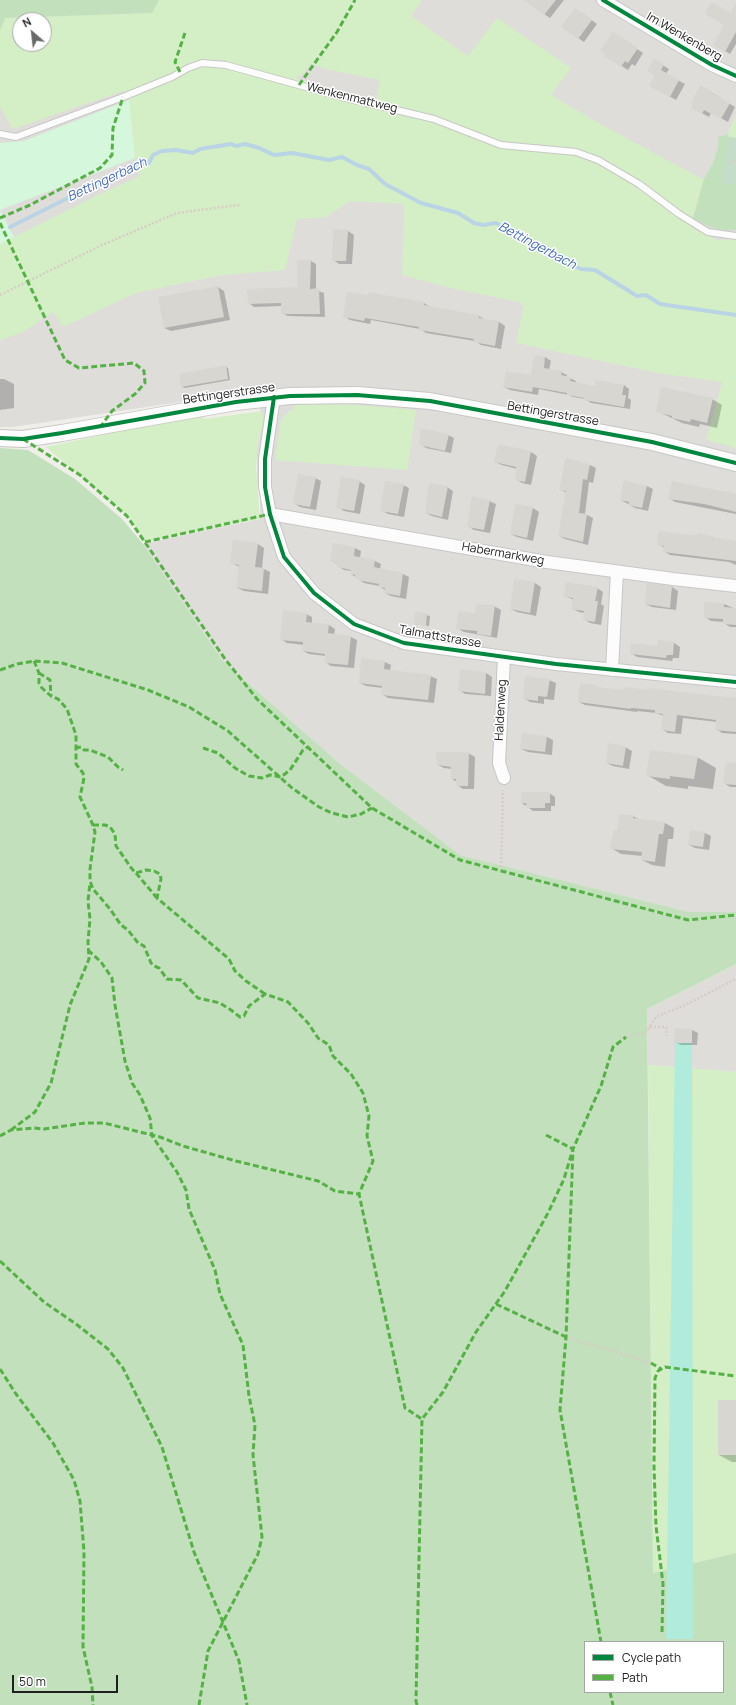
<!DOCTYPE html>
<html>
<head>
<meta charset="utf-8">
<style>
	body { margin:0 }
	#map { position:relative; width:736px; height:1705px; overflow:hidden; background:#efeee9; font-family:Manrope,sans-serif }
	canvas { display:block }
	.legend { position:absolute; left:584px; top:1641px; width:140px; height:52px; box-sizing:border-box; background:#fff; border:1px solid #a6a6a6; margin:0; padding:5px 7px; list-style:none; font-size:12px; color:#202020 }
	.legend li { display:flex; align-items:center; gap:8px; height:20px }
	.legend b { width:20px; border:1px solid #a6a6a6 }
	.north { position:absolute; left:12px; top:12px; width:40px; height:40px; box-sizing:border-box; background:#fff; border:1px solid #a6a6a6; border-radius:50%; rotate:332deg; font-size:11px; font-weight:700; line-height:16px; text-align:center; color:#202020 }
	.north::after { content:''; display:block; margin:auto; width:14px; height:18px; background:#686866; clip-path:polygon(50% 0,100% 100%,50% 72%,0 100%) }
	.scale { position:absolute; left:12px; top:1675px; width:106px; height:18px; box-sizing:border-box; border:2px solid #202020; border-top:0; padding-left:5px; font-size:12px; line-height:14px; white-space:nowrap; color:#202020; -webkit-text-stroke:3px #fff; paint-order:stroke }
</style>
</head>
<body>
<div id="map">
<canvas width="736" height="1705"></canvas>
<ul class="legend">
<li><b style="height:5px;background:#00873e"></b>Cycle path</li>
<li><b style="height:5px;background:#55b145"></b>Path</li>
</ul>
<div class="north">N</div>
<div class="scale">50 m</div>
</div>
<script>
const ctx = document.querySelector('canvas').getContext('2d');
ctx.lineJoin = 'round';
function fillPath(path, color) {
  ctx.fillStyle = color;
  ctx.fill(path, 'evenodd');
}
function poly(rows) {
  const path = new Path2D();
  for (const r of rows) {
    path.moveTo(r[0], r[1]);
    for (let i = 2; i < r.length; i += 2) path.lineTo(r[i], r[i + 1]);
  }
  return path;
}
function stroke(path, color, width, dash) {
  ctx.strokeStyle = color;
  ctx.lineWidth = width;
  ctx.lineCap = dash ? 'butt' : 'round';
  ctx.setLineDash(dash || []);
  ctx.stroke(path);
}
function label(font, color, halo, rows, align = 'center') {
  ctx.font = font + ' Manrope,sans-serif';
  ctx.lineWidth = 3;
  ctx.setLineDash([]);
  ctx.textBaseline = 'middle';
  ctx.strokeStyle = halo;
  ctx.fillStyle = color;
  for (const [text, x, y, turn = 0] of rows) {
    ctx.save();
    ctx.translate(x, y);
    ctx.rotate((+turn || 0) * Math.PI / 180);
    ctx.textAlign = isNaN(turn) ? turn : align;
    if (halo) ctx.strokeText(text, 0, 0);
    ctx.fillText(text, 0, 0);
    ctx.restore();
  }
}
fillPath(poly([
	[159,0,736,0,736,912,689,912,460,855,339,763,223,661,143,544,260,519,260,390,13,427,0,427,0,31,5,18,152,13],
	[20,20,44,20,44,44,20,44],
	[736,964,736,1072,648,1065,647,1009]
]), '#deddda');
fillPath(poly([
	[159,0,422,0,411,16,468,56,497,18,571,68,551,95,602,125,704,180,690,226,697,231,717,240,736,239,736,448,706,440,722,382,658,373,516,343,524,307,519,302,455,289,402,275,404,204,350,201,326,217,297,219,285,270,222,275,136,293,63,327,53,312,23,332,0,340,0,244,98,195,140,176,135,158,129,100,123,91,13,129,0,107,0,31,5,18,152,13],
	[20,20,44,20,44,44,20,44],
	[310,64,330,70,380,80,376,103,295,78,303,74],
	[736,115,736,137,729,137,728,135,729,130],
	[294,403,355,405,416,410,407,470,275,460,281,421,289,411,294,409],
	[262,411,264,423,259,437,256,468,260,519,145,542,127,516,46,447,203,413,204,419],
	[648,1065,736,1072,736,1553,653,1573]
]), '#d4efc5');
fillPath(poly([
	[0,0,159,0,152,13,5,18,0,31],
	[728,135,736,145,736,230,726,230,713,228,693,219,704,179,713,163,718,148,719,136],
	[0,448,28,450,75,479,122,519,143,544,223,661,339,763,460,855,689,912,736,912,736,964,647,1009,653,1573,736,1553,736,1705,0,1705],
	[585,1642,723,1642,723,1692,585,1692]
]), '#c2e0bb');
fillPath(poly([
	[729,137,736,138,736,184,722,183]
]), '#c6dcca');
fillPath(poly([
	[129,100,135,158,0,210,14,237,0,244,0,143,24,141]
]), '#d5f7db');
fillPath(poly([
	[675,1043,692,1043,693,1639,666,1639]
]), '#b0ebdc');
fillPath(poly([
	[259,437,264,438,262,486,257,486,257,452]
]), '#dddddb');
fillPath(poly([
	[536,0,564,0,550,18,544,14],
	[582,13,597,24,584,42,578,38],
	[736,17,736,44,730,54,715,45,725,25],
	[619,37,643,53,635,66,632,64,628,70,606,56],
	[654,60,669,69,666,74,685,84,676,100,651,86,656,75],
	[701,86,735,107,728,122,711,113,709,117,698,111],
	[348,231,354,235,352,264,339,264,333,260],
	[311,261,316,264,316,290,324,293,325,317,288,316,282,313,282,306,254,307,249,303,298,288],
	[218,287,224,291,230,320,171,331,164,328],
	[369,293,424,303,430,307,479,316,485,320,499,322,505,326,501,349,481,345,475,341,426,333,420,329,371,320,370,324,350,320,344,316,368,297],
	[535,356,545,357,551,361,549,370,561,372,567,375,567,377,576,381,575,383,596,387,624,385,629,389,628,398,631,400,630,409,591,403,585,399,573,397,569,395,539,389,538,395,510,390,504,387,532,376],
	[225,366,228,368,230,380,185,388,182,387],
	[0,379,4,379,14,384,14,408,0,410],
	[712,399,722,405,717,428,700,424,699,427,682,423,657,411],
	[448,435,454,438,451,453,426,448,420,444],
	[499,445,531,452,537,456,531,485,522,483,516,479,517,469,502,465,495,462],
	[566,459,590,465,596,468,593,483,589,482,585,514,593,518,588,545,565,539,559,536,567,493,560,489],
	[315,478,321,481,316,510,300,507,294,503],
	[359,481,365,485,360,514,344,511,338,507],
	[403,485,409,488,404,517,388,514,381,510],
	[647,486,653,489,648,511,635,508,621,500],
	[447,487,453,491,448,520,432,516,426,513],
	[736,495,736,514,675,502,669,498],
	[489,501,496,504,490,533,474,530,468,526],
	[533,508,539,512,533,541,517,537,511,534],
	[689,536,710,537,736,542,736,565,729,562,670,555,664,551,665,548,658,544],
	[234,541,258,544,264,548,262,568,270,572,268,594,244,591,237,588,240,567,231,563],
	[334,544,355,548,361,551,360,558,375,561,381,564,380,569,403,574,409,577,406,599,391,596,385,593,385,590,379,586,364,583,351,574,351,571,344,570,338,566,338,565,331,560],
	[515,580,535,583,541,587,536,616,517,612,511,609],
	[648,585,672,587,678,591,676,610,652,607,646,604],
	[597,588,603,592,601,604,604,606,601,625,590,623,584,619,585,613,579,612,573,609,574,600,565,596],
	[724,604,736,609,736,627,730,627,724,623,724,622,711,621,705,617],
	[494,606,501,610,497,638,464,632,457,628,476,614],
	[416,613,430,616,429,626,415,624],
	[306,614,312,617,312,623,329,625,335,629,334,635,351,637,357,640,354,668,331,666,325,662,326,656,309,654,303,651,304,645,287,643,281,639],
	[659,642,674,643,680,647,679,658,673,658,672,661,637,657,631,653,658,647],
	[385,662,391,665,390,671,430,676,437,679,434,703,388,698,382,694,383,688,366,686,360,683],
	[486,673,492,677,491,696,465,694,459,690],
	[549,680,556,683,554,700,544,699,544,704,530,702,524,698],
	[596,686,601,689,736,699,736,734,722,733,716,729,717,722,683,718,681,734,668,733,662,729,664,716,656,713,637,711,637,712,585,705,579,702],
	[523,734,547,737,553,740,552,755,528,752,521,749],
	[625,747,632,751,629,769,613,766,607,763],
	[468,753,475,757,474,789,463,789,457,785,457,782,452,779,452,769,444,768,438,765],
	[697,757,716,768,713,789,688,786,688,789,666,786,647,775],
	[736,764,736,787,730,787,724,783],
	[549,793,555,797,555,806,551,806,551,811,533,811,522,803],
	[633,816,640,820,665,823,674,828,673,839,668,839,665,867,652,865,642,860,643,856,621,854,611,848],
	[690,831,705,833,711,836,709,850,695,848,689,845],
	[676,1030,692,1030,698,1033,697,1045,681,1045,675,1042],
	[736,1401,736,1462,732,1462,719,1455]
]), '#0003');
stroke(poly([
	[10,227,108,178,116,173,130,166,149,163,153,155,162,151,176,150,193,153,200,149,231,144,236,146,245,144,259,148,274,155,292,153,329,160,342,157,357,165,369,169,385,184,421,203,458,213,474,223,483,225,496,223,538,245,541,251,556,256,562,261,581,269,595,270,637,296,646,295,660,304,736,315]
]), '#b9d4e5', 4);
fillPath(poly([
	[524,0,556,0,544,15],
	[711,2,731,13,736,2,736,32,725,52,713,45,724,25,705,14],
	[575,8,592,20,578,39,561,27],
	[613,32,638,48,628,63,625,61,621,67,604,56,605,54,600,51],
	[654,59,664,64,661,70,679,80,670,97,649,86,655,76,647,71],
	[700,85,711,90,710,92,730,103,721,119,704,110,702,114,691,108,693,104,691,103],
	[333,229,348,230,346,261,332,261],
	[297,260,311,260,310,289,319,288,320,314,281,314,281,303,248,304,247,289,297,287],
	[218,286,224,317,164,328,158,297],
	[347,292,368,295,368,292,424,302,424,305,479,315,479,318,499,321,495,346,473,342,474,339,419,330,419,327,365,318,364,321,343,317],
	[534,355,545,356,544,368,562,371,561,375,571,377,570,381,595,386,596,380,624,385,622,395,626,395,624,407,584,400,584,398,567,395,567,393,533,387,532,392,503,387,506,371,531,375],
	[226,365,228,379,181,387,179,374],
	[661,387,713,398,707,423,691,419,690,422,672,418,672,416,656,412],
	[421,428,449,434,445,451,419,445],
	[498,444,531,451,525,482,515,480,516,467,494,462],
	[566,458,590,464,587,480,583,479,579,513,587,514,583,542,558,536,566,491,559,490],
	[298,474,316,477,310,507,293,504],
	[341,477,360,480,354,511,336,508],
	[624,480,638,484,647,485,642,508,628,505,629,502,620,500],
	[385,481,404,484,398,514,380,511],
	[672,481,736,494,736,512,704,504,668,499],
	[429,483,448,486,442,517,425,513],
	[472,496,490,500,484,530,467,527],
	[515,504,533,507,527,538,510,534],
	[659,531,689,535,698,535,698,533,711,536,710,537,736,541,736,561,663,552,664,546,657,545],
	[233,540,258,543,255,567,264,568,262,591,236,588,239,565,230,564],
	[333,543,355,547,354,556,375,560,374,567,403,573,400,596,384,593,385,588,378,587,379,584,357,580,357,578,355,577,355,575,350,574,351,570,337,567,338,564,335,564,335,562,330,561],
	[514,579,535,582,530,613,510,609],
	[566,582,598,587,595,601,598,601,595,622,583,620,584,611,571,609,573,598,564,597],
	[647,583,672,586,670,608,645,604],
	[704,602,724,603,724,607,736,608,736,625,723,624,723,619,704,618],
	[476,604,495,605,491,636,477,634,477,631,456,629,458,611,475,613],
	[283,610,307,613,306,622,329,624,328,633,351,636,348,665,324,663,325,654,302,651,303,642,280,640],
	[415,612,427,613,426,626,414,624],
	[658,640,674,642,673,655,667,655,666,658,630,654,631,643,657,646],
	[361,658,385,661,384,669,431,675,428,700,381,695,382,686,359,683],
	[460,669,486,672,485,694,458,691],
	[525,676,550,679,547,697,538,696,538,701,523,699],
	[580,683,597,685,597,687,623,690,624,687,649,690,649,688,698,694,736,698,736,732,715,730,716,720,677,715,675,732,661,730,663,714,655,713,655,710,631,708,631,709,578,702],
	[522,733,547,736,545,752,520,749],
	[608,743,626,746,623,766,606,763],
	[650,750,698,756,694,779,670,776,670,779,646,776],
	[436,752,469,752,468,786,456,786,456,779,451,779,451,767,437,765],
	[726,762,736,763,736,785,723,784],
	[521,792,550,792,550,803,545,803,545,808,526,808,526,803,521,803],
	[619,814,634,815,633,818,665,822,663,834,659,834,655,862,641,860,642,852,610,849,614,830,617,830],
	[690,830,705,832,703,847,688,845],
	[675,1028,692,1029,692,1043,674,1043],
	[718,1400,736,1400,736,1455,718,1455]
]), '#d8d6d1');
const service = poly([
	[0,134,16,137,123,97,172,77,188,68,202,63,226,65,342,97,434,119,501,145,576,152,598,160,639,184,679,214,708,232,736,236]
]);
const minor = poly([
	[603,0,712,65,736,76],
	[274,397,265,459,265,487,270,514,284,557,314,593,354,624,404,643,556,664,736,682],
	[270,514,547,562,673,579,736,586],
	[612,670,617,572],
	[504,778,499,763,504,657]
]);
const tertiary = poly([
	[0,438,23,439,62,433,236,402,290,396,357,395,430,401,652,442,736,463]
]);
stroke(service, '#c7c7c5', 8);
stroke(minor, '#c7c7c5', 14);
stroke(tertiary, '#c7c7c5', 18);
stroke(poly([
	[730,160,736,161],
	[0,295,102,245,177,213,239,205],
	[501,871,503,790],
	[650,1027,666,1027,667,1036],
	[626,1037,646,1032,656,1017,685,1005,736,979],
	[566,1337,651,1363]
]), '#d8ccc7', 2.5, [2, 2]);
stroke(service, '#fdfcfc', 6);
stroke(minor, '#fdfcfc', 12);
stroke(tertiary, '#fdfcfc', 16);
stroke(poly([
	[180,72,175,62,185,33],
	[299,85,337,32,355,0],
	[0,218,30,205,100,168,112,155,113,128,123,97],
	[0,223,65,360,79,368,134,363,144,371,145,383,135,394,112,411,101,426],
	[23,439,80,475,127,516,225,659,257,699,372,808,460,860,688,920,736,915],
	[145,542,270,514],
	[34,661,39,673,39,683,42,688,51,696,58,699,67,709,76,735,76,764,83,773,84,778,80,797,93,825,95,832,90,869,90,881,93,889,110,909,121,925,128,930,138,943,144,946,151,963,154,966,159,968,167,979,181,980,198,998,220,1003,231,1010,240,1017,244,1016,249,1006,265,994,288,1002,308,1023,318,1038,329,1045,333,1056,351,1074,363,1093,369,1116,367,1136,373,1161,359,1194,405,1408,422,1419],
	[0,670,17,664,34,661,62,663,148,690,189,707,228,731,292,788,319,807,332,813,348,817,361,814,372,808],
	[39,673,50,680,51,696],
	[75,748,81,747,84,750,90,750,108,757,118,767,123,770],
	[203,748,218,753,235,768,249,776,262,778,270,775,281,777,290,770,303,750,308,747],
	[93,825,105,825,110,827,115,834,116,846,132,869,136,873,146,870,154,871,160,874,161,879,157,898,229,959,235,971,246,981,265,994],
	[136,873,157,898],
	[88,950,101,962,112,978,115,1005,125,1061,132,1083,140,1095,150,1118,152,1136,177,1172,186,1190,189,1209,215,1270,220,1294,243,1345,249,1396,255,1425,253,1455,262,1537,258,1554,208,1651,199,1705],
	[11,1130,35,1112,51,1083,70,1005,89,959,88,942,90,919,88,901,90,883],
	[546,1135,573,1149,566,1337,560,1410,601,1642],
	[0,1136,11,1130,34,1128,44,1129,85,1123,104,1123,160,1137,183,1146,236,1161,318,1181,335,1191,359,1194],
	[0,1261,44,1302,76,1324,108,1349,123,1368,162,1447,194,1552,239,1661,247,1705],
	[496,1304,566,1337],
	[651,1363,661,1369],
	[0,1369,16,1394,53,1443,74,1480,80,1501,84,1552,83,1647,92,1687,93,1705],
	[662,1632,663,1584,656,1526,654,1466,655,1378,658,1371,665,1367,736,1376],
	[610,1692,613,1705],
	[417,1705,416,1701,422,1419,443,1392,476,1332,505,1291,548,1213,564,1179,573,1149,601,1086,613,1047,626,1037]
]), '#55b145', 3, [6, 3]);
stroke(poly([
	[603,0,712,65,736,76],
	[274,397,265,459,265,487,270,514,284,557,314,593,354,624,404,643,556,664,736,682],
	[0,438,23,439,62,433,236,402,290,396,357,395,430,401,652,442,736,463]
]), '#00873e', 4);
label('12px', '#202020', '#fff', [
	["Im Wenkenberg",684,37,30],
	["Wenkenmattweg",352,98,14],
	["Bettingerstrasse",229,394,-8],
	["Bettingerstrasse",553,414,10],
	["Habermarkweg",503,554,10],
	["Talmattstrasse",440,637,10],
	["Haldenweg",501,710,-87]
]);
label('italic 13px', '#4169bb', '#fff', [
	["Bettingerbach",107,180,-25],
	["Bettingerbach",537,246,28]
]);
</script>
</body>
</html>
